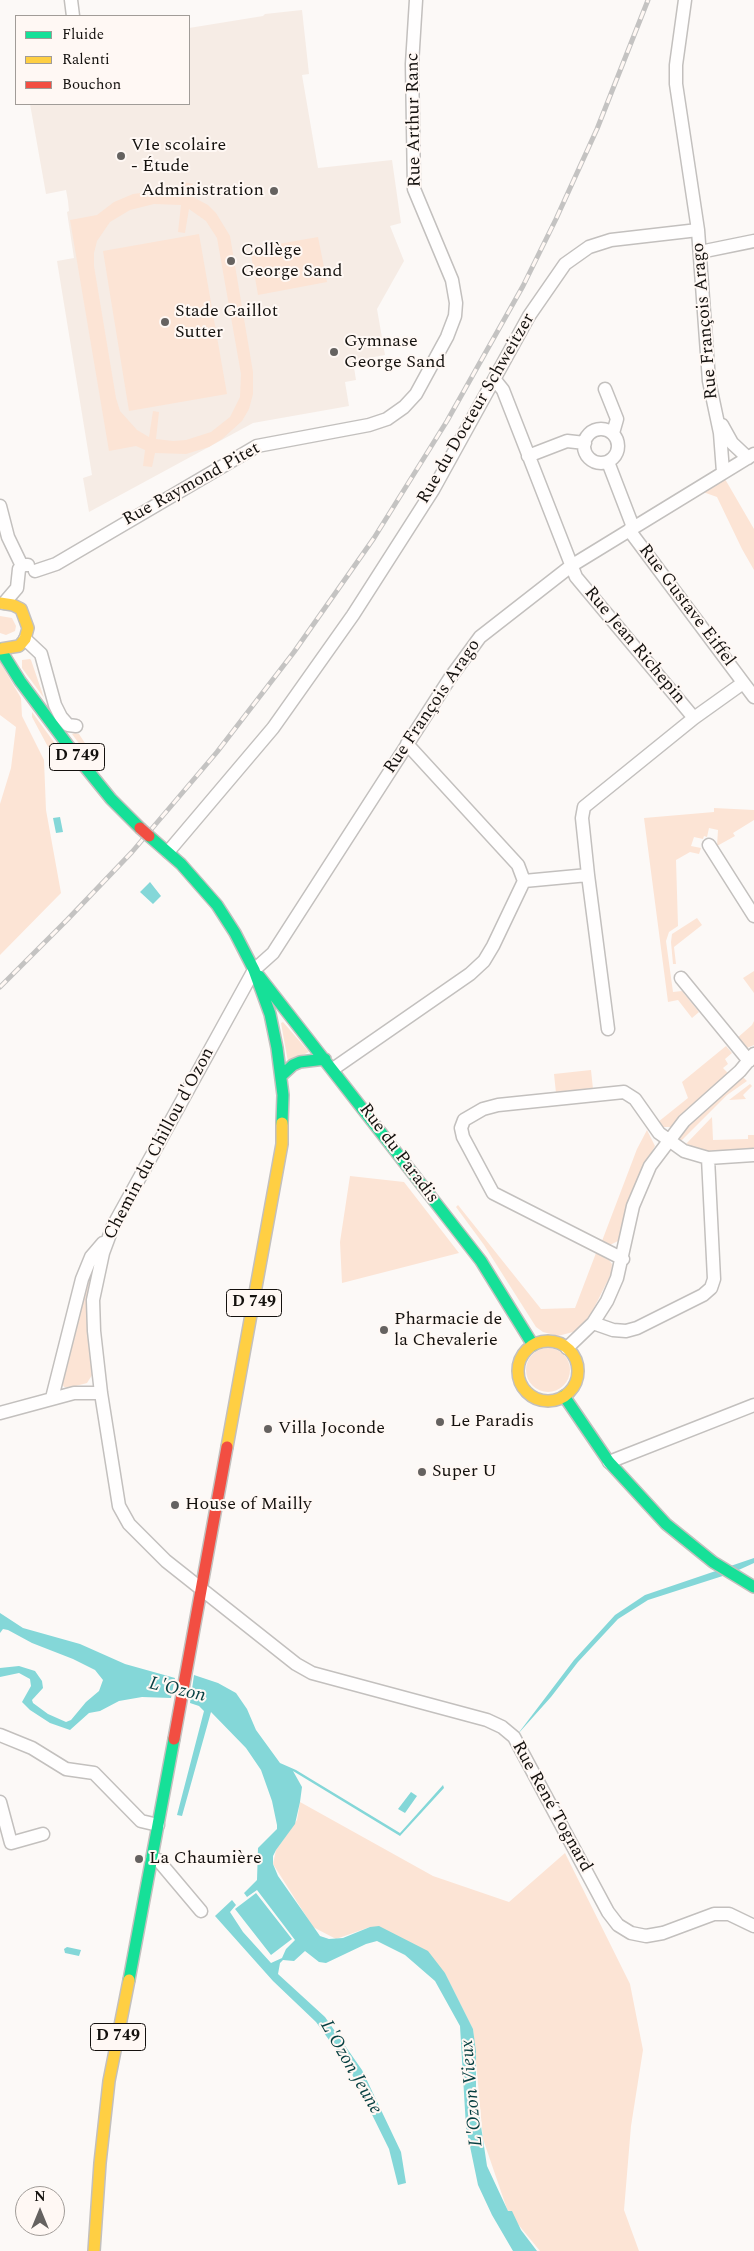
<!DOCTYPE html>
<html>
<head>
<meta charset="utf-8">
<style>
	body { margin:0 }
	#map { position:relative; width:754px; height:2251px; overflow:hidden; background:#fcf9f7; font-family:Spectral,serif }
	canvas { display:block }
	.legend { position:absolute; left:15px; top:15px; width:175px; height:90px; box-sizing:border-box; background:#fff8f4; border:1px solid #a19c98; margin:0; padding:6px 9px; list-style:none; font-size:15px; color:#14110e }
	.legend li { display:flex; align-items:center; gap:10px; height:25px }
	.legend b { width:25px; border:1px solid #a19c98 }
	.north { position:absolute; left:15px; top:2186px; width:50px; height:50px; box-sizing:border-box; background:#fff8f4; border:1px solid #a19c98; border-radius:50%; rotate:0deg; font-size:14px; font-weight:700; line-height:20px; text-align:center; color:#14110e }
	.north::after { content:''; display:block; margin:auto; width:18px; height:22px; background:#656260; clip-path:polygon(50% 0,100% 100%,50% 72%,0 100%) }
</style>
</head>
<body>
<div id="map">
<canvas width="754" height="2251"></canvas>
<ul class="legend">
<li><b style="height:6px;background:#16e098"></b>Fluide</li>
<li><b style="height:6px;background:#ffcf43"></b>Ralenti</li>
<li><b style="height:6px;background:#f24e42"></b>Bouchon</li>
</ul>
<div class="north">N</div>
</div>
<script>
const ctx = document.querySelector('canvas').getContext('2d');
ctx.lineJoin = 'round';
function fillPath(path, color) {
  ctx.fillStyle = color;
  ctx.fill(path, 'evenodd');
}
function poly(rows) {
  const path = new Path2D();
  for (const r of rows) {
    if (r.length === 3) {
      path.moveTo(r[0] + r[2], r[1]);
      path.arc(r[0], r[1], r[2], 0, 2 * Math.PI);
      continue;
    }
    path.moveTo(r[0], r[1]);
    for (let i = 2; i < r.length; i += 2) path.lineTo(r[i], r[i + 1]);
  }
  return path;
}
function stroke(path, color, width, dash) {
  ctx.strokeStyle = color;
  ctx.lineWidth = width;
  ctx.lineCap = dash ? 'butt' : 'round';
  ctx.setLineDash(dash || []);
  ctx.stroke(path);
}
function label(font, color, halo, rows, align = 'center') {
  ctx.font = font + ' Spectral,serif';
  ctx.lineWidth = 4;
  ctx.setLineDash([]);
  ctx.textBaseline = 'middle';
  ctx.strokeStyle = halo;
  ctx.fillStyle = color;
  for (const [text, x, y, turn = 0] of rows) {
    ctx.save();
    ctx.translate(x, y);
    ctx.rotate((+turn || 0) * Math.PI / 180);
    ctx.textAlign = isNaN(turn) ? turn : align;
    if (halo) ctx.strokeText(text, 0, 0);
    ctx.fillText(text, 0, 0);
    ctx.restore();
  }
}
fillPath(poly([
	[302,10,309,74,302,75,318,168,392,160,401,223,390,226,404,261,377,309,385,355,353,361,356,380,345,382,349,406,253,423,89,512,83,478,92,475,57,261,74,258,67,212,69,211,68,201,66,190,46,194,30,104,189,104,189,28,263,16,265,14]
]), '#f6ece5');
fillPath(poly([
	[183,182,193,184,191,196,208,205,216,213,230,236,253,372,253,394,249,409,242,421,222,439,209,447,186,454,155,453,152,467,143,466,145,450,136,446,109,451,70,220,97,215,114,202,133,194,164,190,181,192],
	[154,204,181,205,178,232,185,233,189,209,206,221,217,238,241,374,240,397,230,417,211,432,186,440,173,441,156,439,159,412,153,411,149,437,137,430,120,411,116,398,94,266,94,253,97,241,110,222,130,210],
	[199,234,227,394,129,411,103,251],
	[318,237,327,282,258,295,250,249],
	[725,479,754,529,754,570,742,549,717,497,703,492],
	[0,616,12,618,16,626,15,631,6,635,0,633],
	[30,659,31,660,44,698,22,668,22,660],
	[0,662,21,698,22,716,44,760,46,810,61,893,0,955,0,804,11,768,16,727,0,715],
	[32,712,59,749,57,753,52,752,47,745,32,717],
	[75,733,79,734,96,760,96,764,95,765,72,734],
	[714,808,754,810,754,820,733,833,735,836,717,846,718,830,709,828,707,837,704,836,703,839,694,837,691,846,701,848,699,854,690,852,676,860,678,926,669,932,666,941,673,992,682,991,699,1012,692,1018,678,1000,668,1002,644,818,714,812],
	[697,918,702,925,674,947,676,964,673,964,671,942,672,934],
	[754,971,754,993,743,978],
	[754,1021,754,1045,747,1048,736,1039,752,1025],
	[283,1022,309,1052,288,1062,281,1023],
	[726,1046,732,1053,725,1059,728,1064,723,1068,729,1074,699,1099,672,1127,661,1127,658,1122,688,1098,682,1082],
	[591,1070,593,1089,556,1093,554,1074],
	[742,1076,747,1081,727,1095,681,1141,679,1139,679,1137,693,1118],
	[750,1084,752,1086,743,1095,746,1099,729,1100],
	[712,1117,713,1140,748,1139,748,1135,754,1135,754,1147,749,1150,705,1151,686,1144],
	[647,1130,655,1146,633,1188,620,1240,610,1245,602,1241,637,1149],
	[350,1176,404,1182,459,1253,342,1283,340,1242],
	[458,1205,541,1309,575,1308,596,1253,609,1260,612,1264,611,1274,591,1314,582,1325,573,1332,558,1336,543,1332,536,1327,484,1245,456,1207],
	[94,1266,88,1301,94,1372,87,1383,68,1388,64,1387,61,1382,88,1275],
	[548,1370,22],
	[300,1802,433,1876,509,1902,565,1853,630,1984,643,2050,631,2126,624,2210,639,2251,540,2251,508,2212,483,2139,473,2029,445,1973,370,1927,336,1939,313,1927,273,1864,276,1850,297,1820]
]), '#fce4d5');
fillPath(poly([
	[60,817,63,832,56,833,53,818],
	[150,882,161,896,153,904,140,892],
	[754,1558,754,1563,732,1573,648,1600,618,1619,578,1662,551,1697,517,1735,574,1660,615,1615,645,1595],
	[0,1613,23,1628,80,1644,125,1664,175,1678,171,1698,142,1697,119,1701,100,1711,89,1713,70,1730,50,1723,30,1710,22,1702,31,1686,30,1679,19,1673,0,1677,0,1668,19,1666,35,1671,42,1681,43,1688,32,1700,33,1703,48,1714,66,1722,71,1720,86,1702,99,1691,103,1680,95,1670,73,1659,32,1643,8,1630,3,1629,0,1633],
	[194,1675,218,1683,236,1693,247,1709,256,1730,280,1763,296,1770,400,1833,443,1785,444,1788,400,1836,293,1771,302,1787,300,1802,295,1824,276,1850,273,1856,273,1864,278,1876,320,1936,329,1939,343,1938,370,1927,379,1926,428,1951,445,1973,473,2029,476,2052,476,2093,487,2166,508,2211,512,2211,521,2230,537,2251,513,2251,492,2215,478,2185,466,2127,460,2026,435,1981,405,1955,377,1941,366,1944,326,1963,319,1962,305,1951,294,1961,283,1960,280,1963,278,1974,325,2017,362,2070,401,2152,406,2183,398,2185,389,2149,348,2066,316,2022,273,1981,215,1916,232,1900,236,1905,230,1912,243,1932,271,1963,282,1958,286,1949,295,1940,257,1890,247,1897,244,1893,257,1880,258,1848,277,1829,277,1825,272,1801,261,1770,246,1748,211,1712,182,1816,177,1815,204,1711,199,1706,190,1703],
	[411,1792,417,1796,405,1813,398,1809],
	[256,1893,292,1939,271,1955,235,1909],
	[67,1947,81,1950,79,1956,65,1953,64,1949]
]), '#84d7d8');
const street = poly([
	[71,0,73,16],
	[698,230,709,381,720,433,723,472],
	[700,252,754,241],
	[495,380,503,390,576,577,694,718],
	[605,389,617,419,613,433],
	[722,425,732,443,748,458],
	[601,446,17],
	[754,454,571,566,480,637,450,678,273,953,254,970,113,1226,103,1253,93,1300,94,1331,101,1393,119,1506,129,1524,166,1561,296,1664,312,1673,487,1720,502,1727,514,1737,608,1912,618,1925,631,1933,646,1936,663,1933,714,1914,729,1914,754,1926],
	[528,456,567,441,585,443],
	[608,462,633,527],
	[0,506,8,537,22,566],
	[629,530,754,697],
	[35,571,56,564,257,446,369,425,387,419,404,407,416,394,447,337,455,316,456,303,452,280,414,189,412,64,416,0],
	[4,603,17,588,19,569,23,565,28,565],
	[25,639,41,654,55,705,61,717,68,725,76,726],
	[709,845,754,916],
	[168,852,273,728,353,615,433,490,529,316,565,264,589,247,611,240,698,230,676,84,676,65,685,0],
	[588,875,608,1029],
	[524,881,588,875,582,818,584,807,694,718,743,683],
	[681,978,749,1061],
	[333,1069,470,974,484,961,493,946,524,881,518,865,407,744],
	[623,1259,493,1193,463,1137,461,1128,464,1120,483,1109,498,1105,624,1092,635,1099,659,1133,684,1151,708,1158,754,1155],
	[593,1323,613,1330,626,1331,637,1328,703,1295,711,1288,714,1279,708,1158],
	[567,1348,593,1323,607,1301,617,1278,633,1206,650,1166,684,1121,740,1071,754,1054],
	[52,1398,82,1279,91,1257,103,1243],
	[0,1413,74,1393,101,1393],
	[609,1462,754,1405],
	[0,1735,32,1748,66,1769,94,1773,141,1821,158,1825],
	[0,1802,11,1843,43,1834],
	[152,1859,158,1860,201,1911]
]);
const fast = poly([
	[0,649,20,681,73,752,111,799,140,828],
	[149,836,181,864,217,905,235,933,254,970,270,1014,277,1048,283,1095,282,1123],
	[259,976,481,1261,533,1345],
	[281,1076,293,1065,300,1062,325,1059],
	[564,1396,609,1462,666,1524,713,1562,754,1587],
	[129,1980,174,1739]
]);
const slow = poly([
	[0,603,13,605,21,609,28,628,25,639,19,646,0,649],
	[548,1371,30],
	[227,1447,282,1144,282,1123],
	[94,2251,100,2163,109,2081,129,1980]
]);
const jam = poly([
	[174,1739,227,1447]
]);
stroke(street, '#c3c0be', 15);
stroke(fast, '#c3c0be', 14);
stroke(slow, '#c3c0be', 14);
stroke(jam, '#c3c0be', 14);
stroke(street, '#fffefe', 12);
stroke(fast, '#16e098', 11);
stroke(slow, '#ffcf43', 11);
stroke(jam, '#f24e42', 11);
const rail = poly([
	[0,987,67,920,132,852,217,752,294,652,374,538,447,421,523,286,556,219,597,129,648,0]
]);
stroke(rail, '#c4c3c2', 5);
stroke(rail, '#fff8f4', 3, [9]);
const jamBridge = poly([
	[140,828,149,836]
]);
stroke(jamBridge, '#c3c0be', 14, []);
stroke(jamBridge, '#f24e42', 11);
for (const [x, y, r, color] of [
	[121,156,5,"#656260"],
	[274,191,5,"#656260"],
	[231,261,5,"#656260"],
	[165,322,5,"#656260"],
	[334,352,5,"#656260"],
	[384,1330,5,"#656260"],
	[440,1422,5,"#656260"],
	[268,1429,5,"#656260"],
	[422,1472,5,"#656260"],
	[175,1505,5,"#656260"],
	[139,1859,5,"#656260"]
]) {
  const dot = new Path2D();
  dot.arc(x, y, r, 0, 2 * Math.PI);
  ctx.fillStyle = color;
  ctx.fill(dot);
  stroke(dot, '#fff8f4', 2);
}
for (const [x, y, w] of [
	[77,757,55],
	[254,1303,55],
	[118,2037,55]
]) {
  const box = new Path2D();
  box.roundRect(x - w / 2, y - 13.5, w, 27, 4);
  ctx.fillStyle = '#fff8f4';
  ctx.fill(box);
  stroke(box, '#14110e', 1);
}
label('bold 16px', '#14110e', null, [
	["D 749",77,757],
	["D 749",254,1303],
	["D 749",118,2037]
]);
label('18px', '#14110e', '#fff8f4', [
	["Rue Arthur Ranc",415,120,-91],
	["Rue François Arago",706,321,-95],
	["Rue du Docteur Schweitzer",477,409,-60],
	["Rue Raymond Pitet",192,485,-29],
	["Rue Gustave Eiffel",686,606,53],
	["Rue Jean Richepin",634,646,50],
	["Rue François Arago",433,707,-56],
	["Chemin du Chillou d'Ozon",160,1144,-62],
	["Rue du Paradis",398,1154,53],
	["Rue René Tognard",551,1807,61]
]);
label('18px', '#14110e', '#fff8f4', [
	["VIe scolaire",131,146],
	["- Étude",131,167],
	["Administration",264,191,"right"],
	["Collège",241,251],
	["George Sand",241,272],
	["Stade Gaillot",175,312],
	["Sutter",175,333],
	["Gymnase",344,342],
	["George Sand",344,363],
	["Pharmacie de",394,1320],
	["la Chevalerie",394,1341],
	["Le Paradis",450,1422],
	["Villa Joconde",278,1429],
	["Super U",432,1472],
	["House of Mailly",185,1505],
	["La Chaumière",149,1859]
], 'left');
label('italic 19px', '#063f41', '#fff8f4', [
	["L'Ozon",177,1691,13],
	["L'Ozon Jeune",350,2068,60],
	["L'Ozon Vieux",473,2093,-95]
]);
</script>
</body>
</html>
